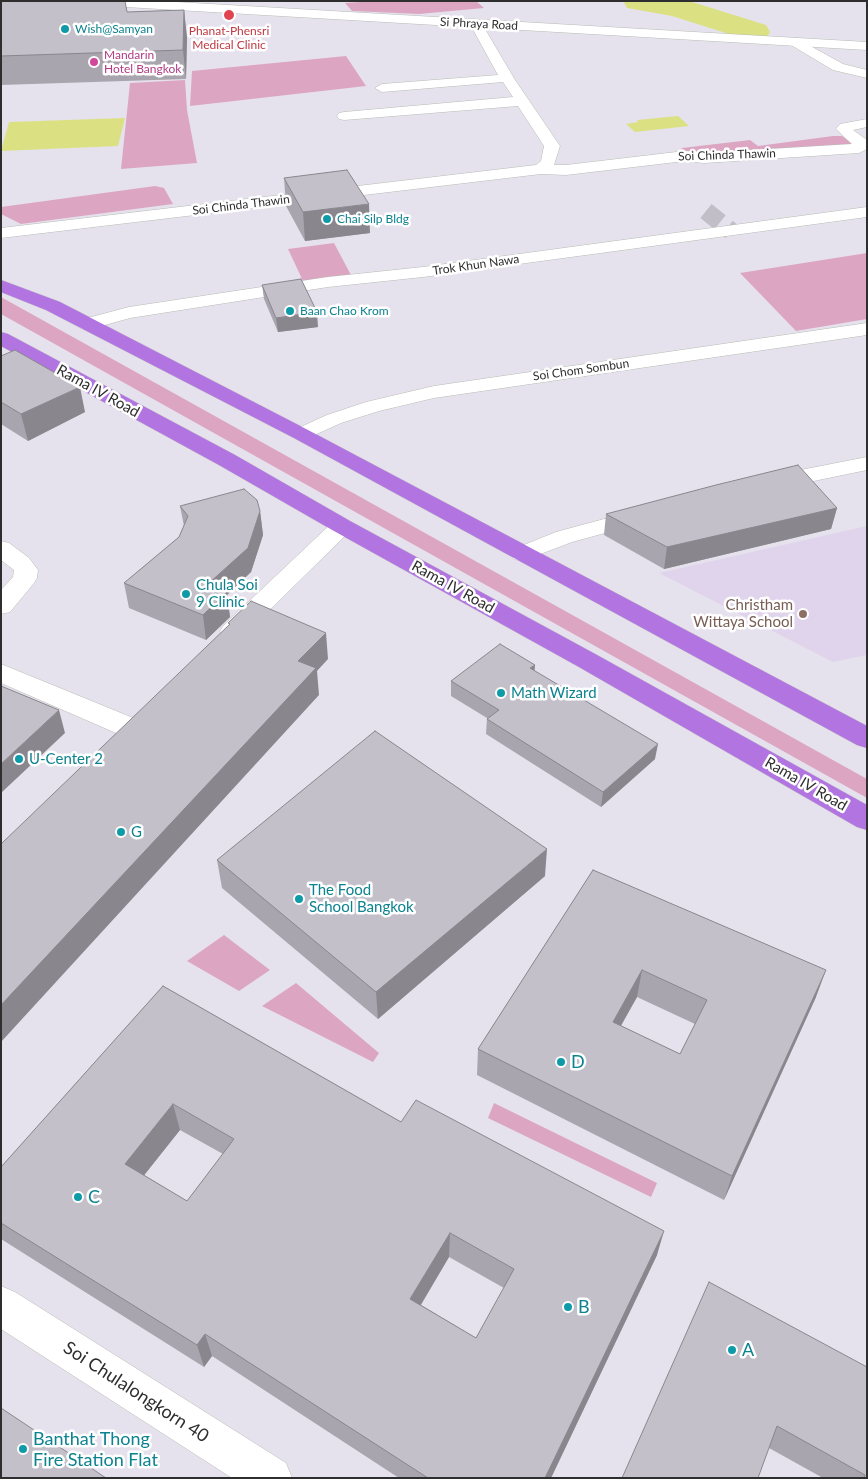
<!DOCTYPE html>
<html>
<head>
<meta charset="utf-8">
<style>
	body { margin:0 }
	#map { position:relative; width:868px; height:1479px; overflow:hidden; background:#e6e2ed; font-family:Lato,sans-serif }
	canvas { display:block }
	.frame { position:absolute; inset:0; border:2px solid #2e2e2e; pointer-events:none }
</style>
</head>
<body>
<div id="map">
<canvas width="868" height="1479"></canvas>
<div class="frame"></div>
</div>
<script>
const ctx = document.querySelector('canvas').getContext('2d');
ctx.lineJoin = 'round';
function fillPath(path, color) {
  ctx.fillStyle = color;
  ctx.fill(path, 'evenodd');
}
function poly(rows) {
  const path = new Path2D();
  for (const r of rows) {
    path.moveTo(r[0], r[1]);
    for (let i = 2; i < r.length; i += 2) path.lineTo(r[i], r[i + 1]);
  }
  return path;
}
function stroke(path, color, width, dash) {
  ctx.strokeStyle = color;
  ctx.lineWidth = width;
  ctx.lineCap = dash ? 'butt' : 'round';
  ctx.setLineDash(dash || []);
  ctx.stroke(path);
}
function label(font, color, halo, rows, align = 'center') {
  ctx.font = font + ' Lato,sans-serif';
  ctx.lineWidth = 5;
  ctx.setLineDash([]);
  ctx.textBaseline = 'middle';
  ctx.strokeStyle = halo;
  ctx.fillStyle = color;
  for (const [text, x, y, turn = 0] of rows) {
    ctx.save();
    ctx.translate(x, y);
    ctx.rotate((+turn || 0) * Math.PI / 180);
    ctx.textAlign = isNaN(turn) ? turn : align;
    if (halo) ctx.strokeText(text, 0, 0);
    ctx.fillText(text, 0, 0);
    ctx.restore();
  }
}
fillPath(poly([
	[867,526,867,655,833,662,659,573]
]), '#e0d4ec');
fillPath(poly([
	[373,1,476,1,484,8,419,14,352,11,345,3],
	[346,56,366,86,190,106,192,71],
	[185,80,187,110,197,163,121,169,130,83],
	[833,136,842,136,854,145,701,154,678,152,682,148,750,140,758,146],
	[155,186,164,188,173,204,21,224,1,214,1,207],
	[334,243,351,275,303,281,288,249],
	[867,253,867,319,796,331,740,273],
	[1,297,867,779,867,798,1,314],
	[224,935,270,970,239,991,187,961],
	[296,983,379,1053,373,1062,262,1006],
	[494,1103,657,1183,651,1197,488,1118]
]), '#dca6c3');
fillPath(poly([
	[678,116,689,126,635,132,626,124,638,122,637,120],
	[125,118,118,146,1,151,9,122]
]), '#dbe183');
fillPath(poly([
	[623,1,689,1,766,25,770,32,766,39,754,42,672,16,627,8,623,1]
]), '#dbe183');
stroke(poly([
	[706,211,731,231]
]), '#c1bec7', 18, [18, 9]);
const street = poly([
	[476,20,482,24,515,80,560,146,554,165,566,165,685,151,704,153,852,144,836,129,840,124,867,119,867,127,853,130,867,140,867,149,859,153,704,163,685,161,566,175,541,174,1,238,1,228,536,165,541,161,544,146,518,106,344,120,339,119,337,116,339,113,344,112,513,97,503,82,382,92,375,88,382,84,498,75,470,24,476,20],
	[796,38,843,64,867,70,867,78,833,70,791,45,789,42,796,38],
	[867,207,867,217,423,277,328,287,130,318,87,330,80,328,78,324,80,320,129,307,328,277,423,267,867,207],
	[867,323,867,335,434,398,379,411,341,423,308,438,301,440,294,438,290,434,294,430,327,415,366,402,434,386,867,323],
	[867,457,867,470,770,490,762,488,759,483,762,478,770,476,867,457],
	[641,509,649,511,652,516,649,521,572,542,522,561,514,559,510,554,514,549,556,532,641,509],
	[342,519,350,521,354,526,350,531,242,637,233,639,224,637,220,631,224,625,334,521,342,519],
	[1,541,9,543,29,558,38,570,37,578,34,583,10,612,1,614,1,590,13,577,14,570,1,560,1,541],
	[1,664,143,722,147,729,143,736,133,739,123,736,1,683,1,664],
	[1,1286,15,1292,286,1463,292,1478,232,1478,1,1329,1,1286]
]);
const secondary = poly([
	[85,1,159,1,867,42,867,50,91,5,85,1]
]);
const primary = poly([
	[1,280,60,302,308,430,867,726,867,748,857,745,294,438,46,310,1,292,1,280],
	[1,332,8,334,235,455,350,521,597,655,867,805,867,830,857,827,579,667,334,531,219,465,1,346,1,332]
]);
stroke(street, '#b6bcb3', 1);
stroke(secondary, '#b6bcb3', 1);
stroke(primary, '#c4c4c4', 1);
fillPath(street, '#fff');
fillPath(secondary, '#fff');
fillPath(primary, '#b174e1');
fillPath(poly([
	[1,1,127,12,184,10,187,38,186,79,1,85],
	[284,178,370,233,305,241,286,206],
	[262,285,318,327,278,332,264,299],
	[1,356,85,412,28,441,1,424],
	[180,506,260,511,263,535,251,572,227,595,230,617,206,640,129,608,124,583,179,537,184,526],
	[837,508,831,529,664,569,604,535,606,514],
	[535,671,655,759,601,807,486,734,487,718,451,696,451,681],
	[217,860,545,876,378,1019,222,888],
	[593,870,816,997,724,1200,477,1075,478,1049],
	[637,997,695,1024,680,1054,621,1026],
	[163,986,401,1122,657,1255,551,1478,399,1478,212,1356,204,1367,1,1239,1,1167],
	[180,1130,223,1154,187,1201,144,1175],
	[449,1257,504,1288,476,1338,421,1305],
	[867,1367,867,1478,823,1478,769,1448,622,1478]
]), '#a9a5ae');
fillPath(poly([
	[184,10,187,38,186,79,183,50],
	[369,204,370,233,305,241,303,212],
	[317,312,318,327,278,332,276,318],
	[80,387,85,412,28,441,21,414],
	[837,508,831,529,664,569,667,547],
	[260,511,263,535,251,572,227,595,230,617,206,640,203,615,208,584],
	[326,633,328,659,317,671,319,695,1,1042,1,1005,298,661],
	[535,665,534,680,530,668],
	[59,710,65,733,1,793,1,764],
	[658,744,655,759,601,807,603,792],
	[547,849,545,876,378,1019,376,992],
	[642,970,637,997,608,1048,613,1022],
	[826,970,816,997,724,1200,732,1176],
	[173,1104,180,1130,134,1188,125,1164],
	[664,1231,657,1255,551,1478,545,1478],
	[450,1233,449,1257,411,1321,410,1299],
	[205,1334,212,1356,204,1367,197,1345]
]), '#89868d');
const building = poly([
	[1,1,125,1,127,12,184,10,183,50,1,56,1,1],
	[347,170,369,204,303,212,284,178,347,170],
	[301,279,317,312,276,318,262,285,301,279],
	[15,350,80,387,21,414,1,402,1,356,15,350],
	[798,465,837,508,667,547,606,514,716,485,798,465],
	[244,489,257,500,260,511,248,548,208,584,227,592,203,615,124,583,179,537,188,516,180,506,244,489],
	[251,601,326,633,298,661,316,668,1,1005,1,844,230,624,228,623,251,601],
	[500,644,535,665,530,668,658,744,603,792,487,719,499,710,451,681,500,644],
	[1,686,59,710,1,764,1,686],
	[375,731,547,849,376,992,217,860,375,731],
	[593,870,826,970,732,1176,478,1049,593,870],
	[642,970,707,1000,680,1054,613,1022,642,970],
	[163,986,401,1122,416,1100,664,1231,545,1478,428,1478,205,1334,197,1345,1,1223,1,1167,163,986],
	[173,1104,234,1139,187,1201,125,1164,173,1104],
	[450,1233,514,1269,476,1338,410,1299,450,1233],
	[709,1282,867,1367,867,1478,864,1478,865,1475,777,1426,758,1478,622,1478,709,1282],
	[1,1408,106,1478,1,1478,1,1408]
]);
fillPath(building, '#c4c0ca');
stroke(building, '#89868d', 1);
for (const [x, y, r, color] of [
	[229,15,6,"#e0444e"],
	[65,29,5,"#0f9aa8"],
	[94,62,5,"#d1479c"],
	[327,219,5,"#0f9aa8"],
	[290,311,5,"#0f9aa8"],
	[186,594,5,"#0f9aa8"],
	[803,614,5,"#8d6e63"],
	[501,693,5,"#0f9aa8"],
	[19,759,5,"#0f9aa8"],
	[121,832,5,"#0f9aa8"],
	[299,899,5,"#0f9aa8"],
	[561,1062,5,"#0f9aa8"],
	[78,1197,5,"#0f9aa8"],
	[568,1307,5,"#0f9aa8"],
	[732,1350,5,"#0f9aa8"],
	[23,1449,5,"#0f9aa8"]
]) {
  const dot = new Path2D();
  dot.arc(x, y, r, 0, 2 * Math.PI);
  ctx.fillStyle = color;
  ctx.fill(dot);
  stroke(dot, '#fff', 2);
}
label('12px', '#2e2e2e', '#fff', [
	["Si Phraya Road",479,24,3],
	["Soi Chinda Thawin",727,155,-2],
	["Soi Chinda Thawin",241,205,-7],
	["Trok Khun Nawa",476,265,-8],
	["Soi Chom Sombun",581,370,-8]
]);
label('12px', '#0d838f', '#fff', [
	["Wish@Samyan",75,29],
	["Chai Silp Bldg",337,219],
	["Baan Chao Krom",300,311]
], 'left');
label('12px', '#be3a42', '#fff', [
	["Phanat-Phensri",229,31],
	["Medical Clinic",229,45]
]);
label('12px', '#b23c85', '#fff', [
	["Mandarin",104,55],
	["Hotel Bangkok",104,69]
], 'left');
label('15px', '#2e2e2e', '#fff', [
	["Rama IV Road",98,391,29],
	["Rama IV Road",453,587,29],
	["Rama IV Road",806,784,30]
]);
label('15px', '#0d838f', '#fff', [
	["Chula Soi",196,585],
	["9 Clinic",196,602],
	["Math Wizard",511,693],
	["U-Center 2",29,759],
	["G",131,832],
	["The Food",309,890],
	["School Bangkok",309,907]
], 'left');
label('15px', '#785e54', '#fff', [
	["Christham",793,605],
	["Wittaya School",793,622]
], 'right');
label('18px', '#0d838f', '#fff', [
	["D",571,1062],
	["C",88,1197],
	["B",578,1307],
	["A",742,1350],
	["Banthat Thong",33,1439],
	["Fire Station Flat",33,1460]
], 'left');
label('18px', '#2e2e2e', '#fff', [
	["Soi Chulalongkorn 40",136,1392,33]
]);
</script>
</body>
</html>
